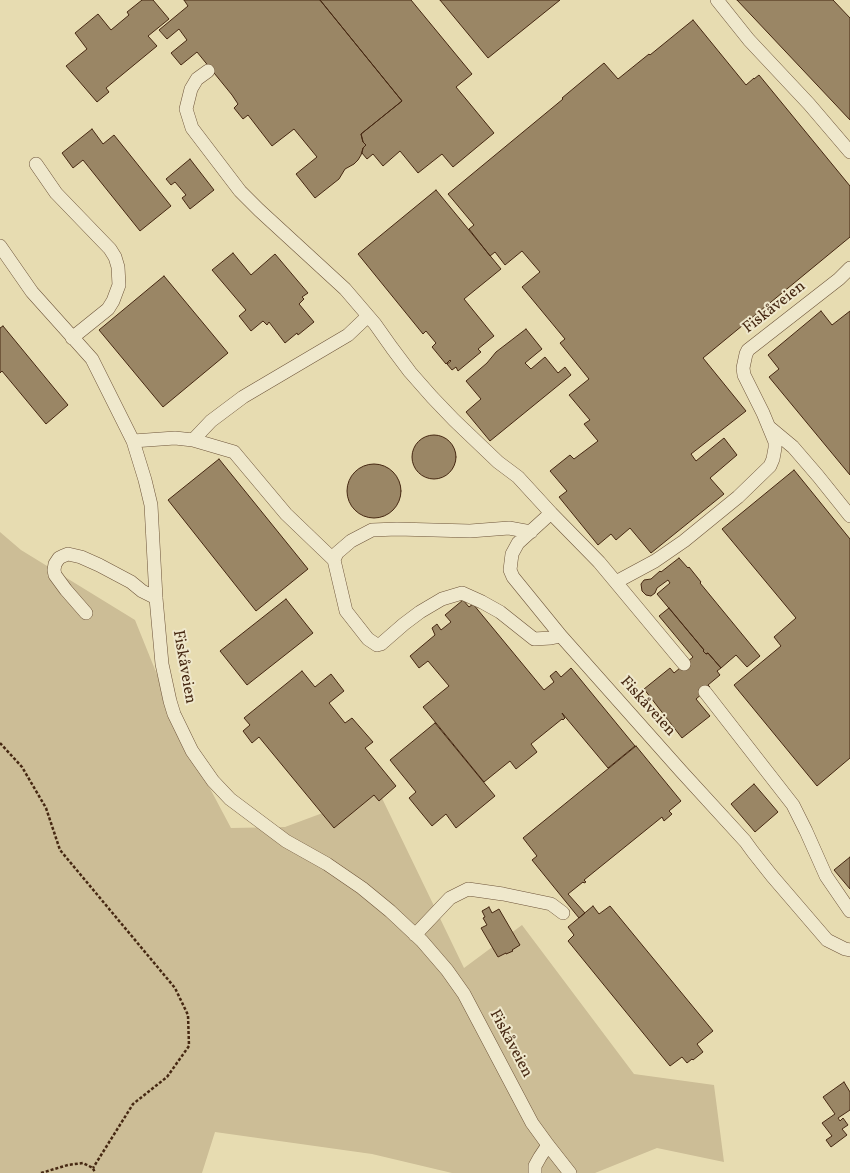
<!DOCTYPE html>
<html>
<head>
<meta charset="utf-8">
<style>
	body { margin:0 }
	canvas { display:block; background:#e7dcb1 }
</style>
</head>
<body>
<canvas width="850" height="1173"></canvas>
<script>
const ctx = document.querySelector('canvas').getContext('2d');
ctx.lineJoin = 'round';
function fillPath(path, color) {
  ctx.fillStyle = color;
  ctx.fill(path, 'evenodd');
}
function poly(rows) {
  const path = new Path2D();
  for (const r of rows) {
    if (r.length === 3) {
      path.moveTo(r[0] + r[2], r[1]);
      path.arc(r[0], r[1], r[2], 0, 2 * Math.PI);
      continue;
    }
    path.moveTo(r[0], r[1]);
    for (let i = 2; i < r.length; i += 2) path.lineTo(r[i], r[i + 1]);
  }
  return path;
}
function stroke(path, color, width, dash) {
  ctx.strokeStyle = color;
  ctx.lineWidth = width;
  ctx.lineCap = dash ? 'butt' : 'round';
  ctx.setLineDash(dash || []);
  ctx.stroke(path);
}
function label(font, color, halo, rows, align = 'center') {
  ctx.font = font + ' Vollkorn,serif';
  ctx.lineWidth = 4;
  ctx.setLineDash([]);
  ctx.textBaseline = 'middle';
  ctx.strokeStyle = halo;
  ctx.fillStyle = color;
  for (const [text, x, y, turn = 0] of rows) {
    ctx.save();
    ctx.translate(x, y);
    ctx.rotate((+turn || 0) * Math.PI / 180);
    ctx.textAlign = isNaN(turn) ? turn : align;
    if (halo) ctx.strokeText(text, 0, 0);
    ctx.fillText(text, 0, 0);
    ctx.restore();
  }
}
fillPath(poly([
	[0,532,21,550,135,620,181,734,231,828,285,827,379,792,464,968,522,925,634,1074,714,1085,724,1162,657,1148,595,1173,452,1173,372,1154,215,1132,202,1173,0,1173]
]), '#ccbd96');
const building = poly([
	[142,0,153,0,169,19,148,36,157,46,106,88,109,92,97,102,66,66,87,49,75,33,98,14,111,30,129,15,127,12,142,0],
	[184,0,320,0,402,101,361,134,363,142,366,145,363,148,361,155,358,160,354,164,345,169,339,179,315,198,296,174,317,157,294,129,272,146,248,115,243,119,234,108,238,104,232,95,197,52,181,65,171,53,187,40,179,29,167,39,159,30,188,6,184,0],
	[320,0,411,0,472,74,456,87,494,133,453,167,442,154,418,173,400,151,383,166,373,154,367,159,362,153,363,148,366,145,363,142,361,134,402,101,320,0],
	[440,0,560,0,488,58,440,0],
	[737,0,833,0,850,18,850,120,737,0],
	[693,20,746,85,754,78,754,79,759,75,850,186,850,237,703,358,746,411,691,454,696,461,724,438,737,455,710,478,724,494,651,553,630,528,616,540,611,534,598,545,559,497,567,491,550,471,570,455,574,459,598,441,584,424,590,420,569,395,589,379,560,343,565,339,522,287,540,272,522,251,505,265,495,252,490,256,469,229,474,225,448,194,563,99,562,98,604,63,618,79,649,54,650,55,693,20],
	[92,129,103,144,114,135,171,206,140,231,83,160,73,168,62,153,92,129],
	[190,159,214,190,190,209,182,198,186,195,175,182,171,185,166,179,190,159],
	[436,190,501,269,464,299,494,336,478,349,481,352,458,371,456,367,452,370,447,364,451,361,450,360,446,364,432,347,436,343,426,331,423,334,358,254,436,190],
	[233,253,251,275,275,254,308,293,302,297,304,299,299,304,314,322,298,335,297,333,285,343,269,322,267,325,263,321,251,331,239,316,246,310,212,270,233,253],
	[164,276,228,353,163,407,99,330,164,276],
	[821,311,832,325,850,311,850,475,769,377,779,369,768,355,821,311],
	[3,326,68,405,46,424,2,371,0,373,0,328,3,326],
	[526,329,542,349,525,363,531,369,545,357,558,373,565,367,571,375,490,441,466,412,481,399,466,381,487,363,496,352,526,329],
	[434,457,22],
	[219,459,308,569,256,611,168,500,219,459],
	[374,491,27],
	[794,470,850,539,850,758,817,786,734,685,781,646,774,637,796,618,722,529,794,470],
	[679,558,688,568,689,567,701,582,700,583,760,656,747,667,736,655,721,668,708,653,706,654,703,651,704,650,657,594,670,583,668,580,657,588,655,593,651,596,646,595,642,591,641,584,644,580,651,579,660,571,661,572,679,558],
	[286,599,313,633,247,685,220,651,286,599],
	[463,600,469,607,473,604,544,690,554,682,550,676,556,671,561,677,571,668,635,746,608,768,562,713,565,718,563,720,562,719,531,744,537,752,516,769,510,761,484,782,423,707,449,686,428,661,419,668,410,656,435,635,432,628,437,624,441,630,451,622,445,615,463,600],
	[669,608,704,650,703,651,706,654,708,653,721,668,717,671,720,675,708,685,710,687,696,699,710,716,682,738,644,689,670,668,674,673,693,657,659,616,669,608],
	[302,671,315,687,331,674,344,691,329,703,345,723,352,718,373,742,365,748,396,786,379,801,374,795,334,828,259,737,252,743,243,731,250,725,244,718,302,671],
	[435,723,495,796,456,828,446,814,432,826,409,798,416,792,390,760,435,723],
	[636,746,681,801,669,811,672,814,664,821,662,817,584,880,586,882,584,883,583,882,568,894,585,913,579,918,532,860,537,856,523,838,636,746],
	[754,784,778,812,755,832,731,804,754,784],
	[850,857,850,889,834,870,850,857],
	[593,906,599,914,610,906,713,1031,697,1044,703,1052,693,1060,692,1059,687,1063,682,1057,670,1066,568,941,574,935,568,927,593,906],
	[489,907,492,913,499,909,520,945,512,950,513,951,506,954,506,953,498,957,481,928,487,925,483,918,485,917,482,911,489,907],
	[844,1082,850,1092,850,1110,838,1118,840,1121,843,1118,848,1125,842,1129,847,1135,831,1147,826,1140,832,1136,822,1123,835,1114,823,1097,844,1082]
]);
fillPath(building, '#9a8665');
stroke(building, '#462812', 1);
const service = poly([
	[717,0,749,40,809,104,850,152],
	[208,71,197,79,191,89,186,109,192,128,240,191,259,210,345,289,375,324,392,348,410,372,432,397,454,420,498,462,518,477,551,513,518,543,512,554,510,570,513,577,561,636],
	[36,164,56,193,110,249,115,257,118,267,119,285,113,301,108,309,72,338],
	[0,246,32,292,92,359,133,441,175,438,193,440,234,452,286,514,334,560,346,611,368,639,377,645,381,644,404,624,420,612,442,599,462,593,482,602,500,612,534,639,551,638,561,636,681,771,745,841,753,852,772,876,827,940,845,949,850,950],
	[769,427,793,447,818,476,850,516],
	[193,440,211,421,243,397,348,335,368,316],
	[133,441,145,480,151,505,156,598,162,664,170,701,174,714,192,751,213,781,230,799,286,841,327,864,362,888,390,911,422,941,447,970,464,994,532,1123,548,1145,570,1173],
	[551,513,599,562,684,664],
	[334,560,337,553,351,541,372,530,397,529,470,531,509,528,531,532],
	[616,582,655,561,684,541,738,497,770,466,773,459,775,448,775,442,763,413,744,375,743,368,746,354,748,350,839,279,850,268],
	[86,613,66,590,55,575,54,570,55,564,59,558,63,556,68,554,81,557,99,565,131,582,142,591,156,598],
	[705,692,793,805,806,831,826,876,850,911],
	[415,935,450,898,468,889,503,894,551,904,563,913],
	[535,1173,535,1166,540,1157,548,1145]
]);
stroke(service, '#6e553a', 14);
stroke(poly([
	[0,743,22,767,46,808,60,850,175,988,188,1015,189,1046,167,1077,133,1104,93,1168],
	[41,1173,68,1165,83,1163,93,1168,95,1173]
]), '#462812', 2.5, [3, 2]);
stroke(service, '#efe8cc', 13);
label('16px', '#462812', '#efe8cc', [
	["Fiskåveien",775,308,-38],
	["Fiskåveien",183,667,80],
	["Fiskåveien",647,707,48],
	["Fiskåveien",510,1044,62]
]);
</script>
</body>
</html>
